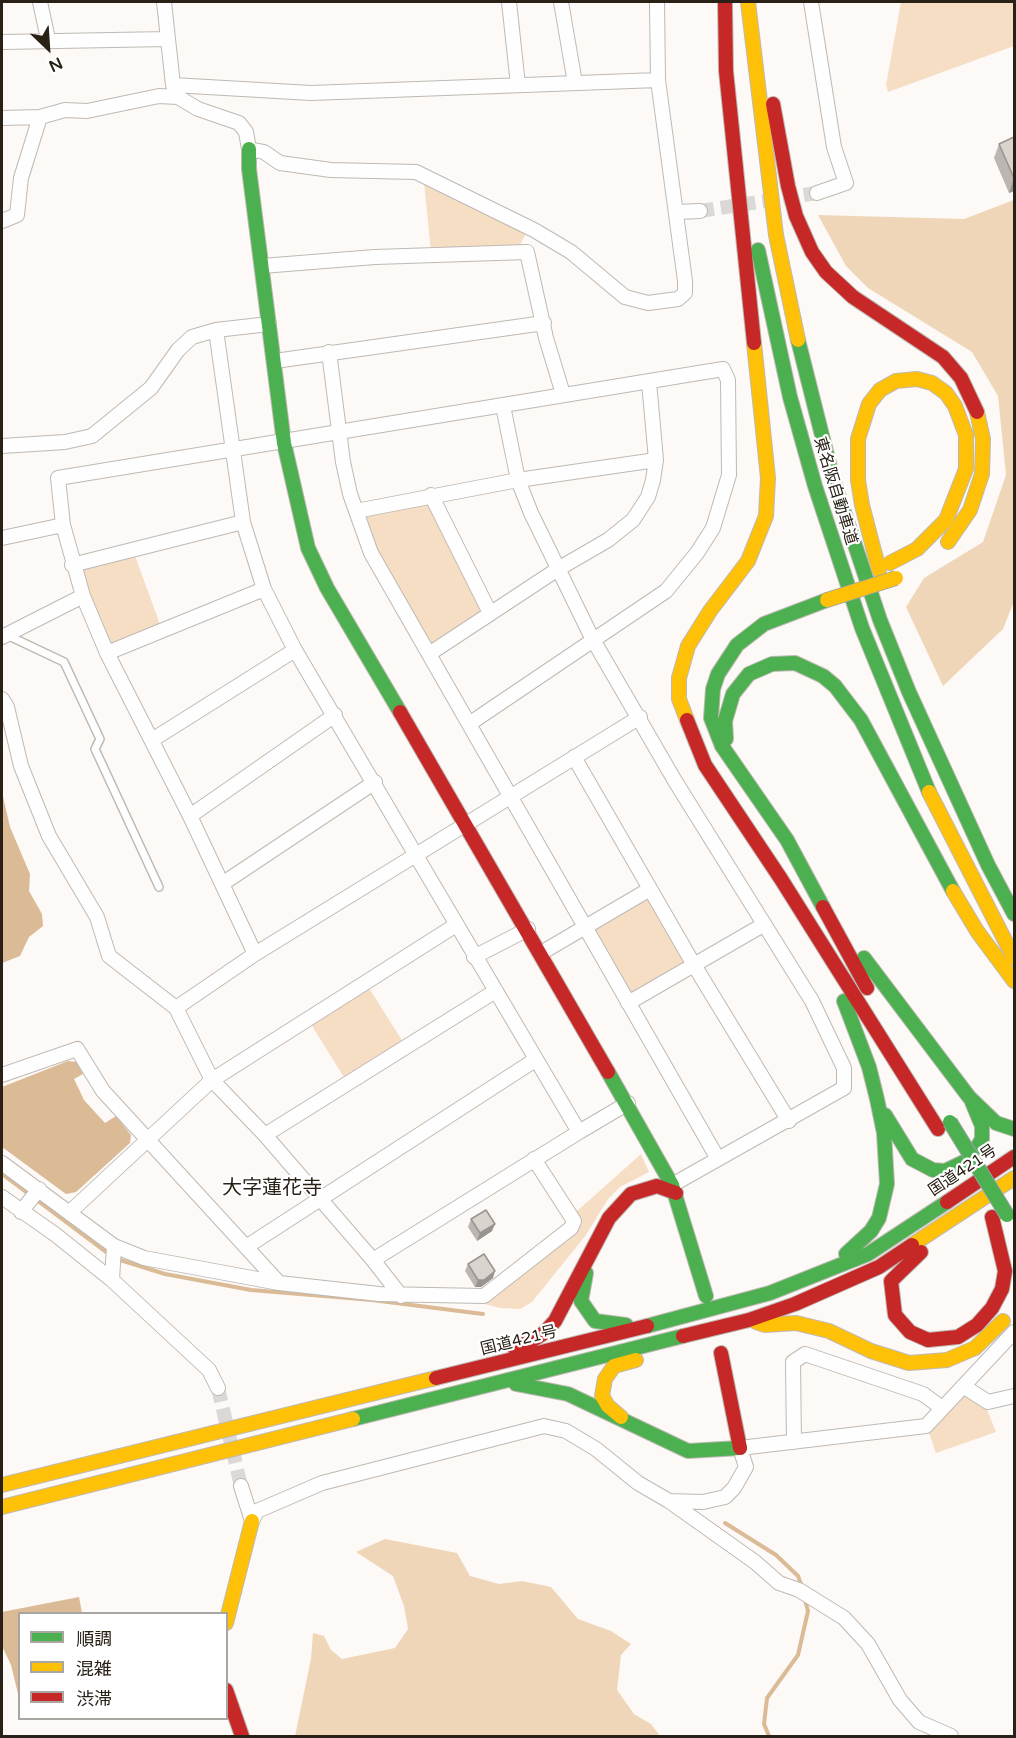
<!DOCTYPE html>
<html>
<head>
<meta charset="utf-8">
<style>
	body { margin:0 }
	#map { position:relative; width:1016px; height:1738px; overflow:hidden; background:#fcf9f7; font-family:"Varela Round","Noto Sans JP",sans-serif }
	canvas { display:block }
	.frame { position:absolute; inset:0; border:3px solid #292016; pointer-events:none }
	.legend { position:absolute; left:18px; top:1612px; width:210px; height:108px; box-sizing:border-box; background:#fff; border:2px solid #a9a6a2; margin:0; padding:8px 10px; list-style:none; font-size:18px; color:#292016 }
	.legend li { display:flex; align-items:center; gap:12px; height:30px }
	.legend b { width:30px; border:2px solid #a9a6a2 }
	.north { position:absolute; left:18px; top:18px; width:60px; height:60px; -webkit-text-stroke:4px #fff; paint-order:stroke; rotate:155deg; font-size:16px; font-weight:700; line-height:24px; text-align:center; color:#292016 }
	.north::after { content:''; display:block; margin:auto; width:21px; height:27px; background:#292016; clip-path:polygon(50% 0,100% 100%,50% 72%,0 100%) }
</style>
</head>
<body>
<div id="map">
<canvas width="1016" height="1738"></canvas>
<div class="frame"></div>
<ul class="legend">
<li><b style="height:8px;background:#4caf50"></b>順調</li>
<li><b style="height:8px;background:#ffc107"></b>混雑</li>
<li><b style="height:8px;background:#c62828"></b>渋滞</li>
</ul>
<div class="north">N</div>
</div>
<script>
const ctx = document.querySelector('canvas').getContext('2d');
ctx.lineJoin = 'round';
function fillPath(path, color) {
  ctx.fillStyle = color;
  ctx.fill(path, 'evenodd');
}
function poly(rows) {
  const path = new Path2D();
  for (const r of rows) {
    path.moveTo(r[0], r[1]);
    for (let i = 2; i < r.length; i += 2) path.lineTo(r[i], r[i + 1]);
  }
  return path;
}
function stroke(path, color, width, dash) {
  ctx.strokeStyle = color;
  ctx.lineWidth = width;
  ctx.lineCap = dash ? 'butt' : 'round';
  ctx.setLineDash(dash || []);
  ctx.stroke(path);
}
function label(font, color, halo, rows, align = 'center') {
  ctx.font = font + ' "Varela Round","Noto Sans JP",sans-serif';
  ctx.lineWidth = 4.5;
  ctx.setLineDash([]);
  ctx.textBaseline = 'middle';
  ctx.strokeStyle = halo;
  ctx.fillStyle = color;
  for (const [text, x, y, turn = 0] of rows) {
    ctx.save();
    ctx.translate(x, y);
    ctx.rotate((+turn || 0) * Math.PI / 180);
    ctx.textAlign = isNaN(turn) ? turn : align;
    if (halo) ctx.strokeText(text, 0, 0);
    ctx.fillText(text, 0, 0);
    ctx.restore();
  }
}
fillPath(poly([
	[901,2,1014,2,1014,46,888,92,886,85],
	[424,182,527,231,520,245,431,252],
	[428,503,481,612,430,647,377,551,363,514],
	[134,553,161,627,111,647,80,567],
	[647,893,687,961,630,995,590,928],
	[367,985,403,1042,345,1079,309,1021],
	[641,1154,649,1172,620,1187,608,1199,586,1235,532,1302,520,1309,500,1308,482,1303,582,1224,576,1212],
	[964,1392,982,1408,986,1407,996,1432,936,1453,928,1430]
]), '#f6dec4');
fillPath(poly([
	[1014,200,1014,601,1003,629,943,686,906,607,924,578,983,542,1006,475,998,396,972,352,868,288,846,266,818,215,964,219],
	[385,1539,457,1553,470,1576,499,1584,522,1581,551,1587,578,1619,611,1631,631,1644,621,1655,617,1690,634,1714,651,1724,660,1736,295,1736,311,1659,313,1633,324,1636,331,1650,342,1659,395,1648,408,1629,404,1606,393,1576,356,1552]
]), '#f0d6b8');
fillPath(poly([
	[2,792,10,827,30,874,29,891,42,914,43,926,29,937,20,956,2,963],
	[68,1061,77,1062,83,1074,74,1079,84,1100,105,1123,116,1116,131,1135,130,1143,76,1192,66,1194,2,1147,2,1087],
	[79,1597,82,1613,20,1614,19,1698,11,1665,2,1646,2,1612]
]), '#dabb96');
stroke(poly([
	[2,1174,110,1255],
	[117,1259,165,1274,251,1290,372,1300,483,1314],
	[725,1523,776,1555,798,1576,802,1587],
	[769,1736,764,1724,767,1698,798,1655,808,1611,805,1600]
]), '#dabb96', 4);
stroke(poly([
	[700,211,817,193],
	[218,1388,241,1486]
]), '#dcd8d5', 14, [14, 7]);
const lane = poly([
	[7,635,64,662,100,739,95,749,159,887]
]);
const street = poly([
	[40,2,48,39],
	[164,2,173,85,176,92],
	[509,2,518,85],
	[561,2,575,83],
	[811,2,834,147,846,183,817,193],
	[2,42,168,39],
	[173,85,311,93,658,80],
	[2,118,40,117],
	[676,212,700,211],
	[2,221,17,215,21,178,40,117,65,110,87,111,159,96,178,97,198,109,239,123,246,132,249,149,264,152,280,163,331,170,416,172,534,230,571,252,625,297,648,303,678,299,685,293,685,281,658,80,657,2],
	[262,266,375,257,527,252,546,338,563,394],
	[216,330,243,522,264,589,295,650,579,1132,373,1260],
	[329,352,343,462,350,494,371,553,718,1159],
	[275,361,544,323],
	[503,406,518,480,531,513,592,638,675,781,812,1001,844,1068,844,1088,672,1185],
	[2,446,65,442,92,436,151,388,178,350,192,337,216,330,269,324],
	[431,495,490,613],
	[356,511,518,480,656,460],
	[2,538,63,525],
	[72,565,243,522],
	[2,637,83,596],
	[107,653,264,589],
	[429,654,558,569,608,540,633,520,648,497,653,480,656,460,649,382],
	[2,699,7,707,21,766,49,836,97,917,109,956,176,1008,212,1080,265,1135,373,1260,401,1296],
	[152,740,295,650],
	[574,757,694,965,789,1121],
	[190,816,335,715],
	[222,884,375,782],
	[541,953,650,889],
	[255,954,190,816,107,653,83,596,63,525,58,478,723,369,728,380,729,475,713,528,697,553,666,591,469,724],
	[474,957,528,929],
	[628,1003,763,925],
	[176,1008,255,954,640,717],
	[2,1075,77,1049,103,1091,279,1283],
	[579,1132,628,1103],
	[265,1135,494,992],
	[2,1163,114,1246,144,1258,279,1283,379,1294,484,1296,571,1228,574,1221,534,1159],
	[2,1197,56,1235,112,1280,209,1370,218,1388],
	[21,1212,39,1189],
	[70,1212,212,1080,456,925],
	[246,1247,535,1060],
	[112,1280,114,1246],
	[963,1386,988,1402,1014,1396],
	[794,1442,793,1362,805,1354,923,1394,942,1408],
	[241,1486,252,1521],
	[669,1501,703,1502,725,1497,734,1488,746,1467,740,1448,926,1426,1014,1332],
	[252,1521,257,1511,322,1483,544,1426,566,1431,596,1449,638,1483,669,1501,755,1562,779,1583,799,1590,844,1618,868,1644,900,1700,919,1722,951,1736]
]);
const fast = poly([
	[249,149,249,169,284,443,308,548,327,588,400,712],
	[758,250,790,397,815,486,862,628,929,792],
	[798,340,833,479,880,620,909,692,988,865,1014,914],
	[726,739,725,721,733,694,749,674,772,664,795,663,823,676,835,686,861,720,953,891],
	[823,907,787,840,722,746,711,718,713,689,718,674,737,645,764,624,827,600],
	[864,958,969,1097,996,1123,1014,1129],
	[844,1001,869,1067,877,1099,884,1133,887,1184,879,1218,871,1231,846,1254],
	[608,1072,672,1185,706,1296],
	[885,1115,912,1159,933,1170,945,1171,970,1159,982,1139,982,1126,972,1102],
	[586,1273,581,1301,595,1321,626,1325],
	[647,1326,770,1293,868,1254,947,1202],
	[516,1384,568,1394,688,1451,740,1448],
	[353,1419,683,1336]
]);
const slow = poly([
	[748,2,776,235,798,340],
	[948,542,970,510,982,474,983,439,977,412],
	[879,570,862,505,858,480,858,439,869,404,880,390,896,381,917,379,932,383,946,393,955,406,966,435,966,469,946,520,917,549,890,563],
	[687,720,679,699,679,678,688,646,710,611,748,561,766,516,768,478,754,343],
	[929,792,1014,958],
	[953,891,977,931,1014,981],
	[912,1245,1014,1178],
	[756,1322,765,1325,796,1323,829,1331,871,1351,909,1363,947,1360,975,1348,1003,1321],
	[621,1417,608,1406,602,1396,605,1379,614,1366,636,1360],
	[2,1485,436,1378],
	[2,1507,353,1419],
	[226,1623,252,1521]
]);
const jam = poly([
	[725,2,726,71,754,343],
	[773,104,788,186,796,216,812,252,826,272,853,297,943,357,961,378,977,412],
	[400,712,608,1072],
	[687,720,705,765,781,879,938,1129],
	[823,907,867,988],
	[947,1202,1014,1157],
	[921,1252,891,1281,895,1315,910,1332,928,1340,958,1337,977,1325,992,1308,1002,1289,1005,1271,992,1217],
	[683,1336,749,1320,795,1304,879,1267,912,1245],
	[513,1347,528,1343,544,1333,555,1321,609,1218,631,1194,657,1186,676,1193],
	[721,1353,740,1448],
	[436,1378,647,1326],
	[226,1690,242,1736]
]);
stroke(lane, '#beb9b3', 10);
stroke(street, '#beb9b3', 16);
stroke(fast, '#beb9b3', 16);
stroke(slow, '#beb9b3', 16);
stroke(jam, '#beb9b3', 16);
stroke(lane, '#fffefe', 7);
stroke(street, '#fffefe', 14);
stroke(fast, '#4caf50', 14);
stroke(slow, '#ffc107', 14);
stroke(jam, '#c62828', 14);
const fastBridge = poly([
	[950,1122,1007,1215]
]);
const slowBridge = poly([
	[827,600,896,578]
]);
stroke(fastBridge, '#9aa4a6', 16, []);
stroke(slowBridge, '#9aa4a6', 16, []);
stroke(fastBridge, '#4caf50', 14);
stroke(slowBridge, '#ffc107', 14);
fillPath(poly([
	[1014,137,1014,191,1009,193,994,158,999,144],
	[471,1219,492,1231,477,1241,468,1227],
	[468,1264,493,1278,481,1287,475,1287,465,1271]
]), '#bbb6b1');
fillPath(poly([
	[1014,178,1014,191,1009,193],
	[495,1224,492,1231,477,1241,480,1233],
	[495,1271,493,1278,481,1287,475,1287,478,1280]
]), '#989490');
const building = poly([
	[1014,137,1014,178,999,144,1014,137],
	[486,1210,495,1224,480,1233,471,1219,486,1210],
	[484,1254,495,1271,484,1280,478,1280,468,1264,484,1254]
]);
fillPath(building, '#d9d4ce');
stroke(building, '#989490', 1.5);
label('16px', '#292016', '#fff', [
	["東名阪自動車道",835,491,73],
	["国道421号",963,1171,-34],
	["国道421号",519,1341,-14]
]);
label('20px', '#292016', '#fff', [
	["大字蓮花寺",272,1189]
]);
</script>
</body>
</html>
